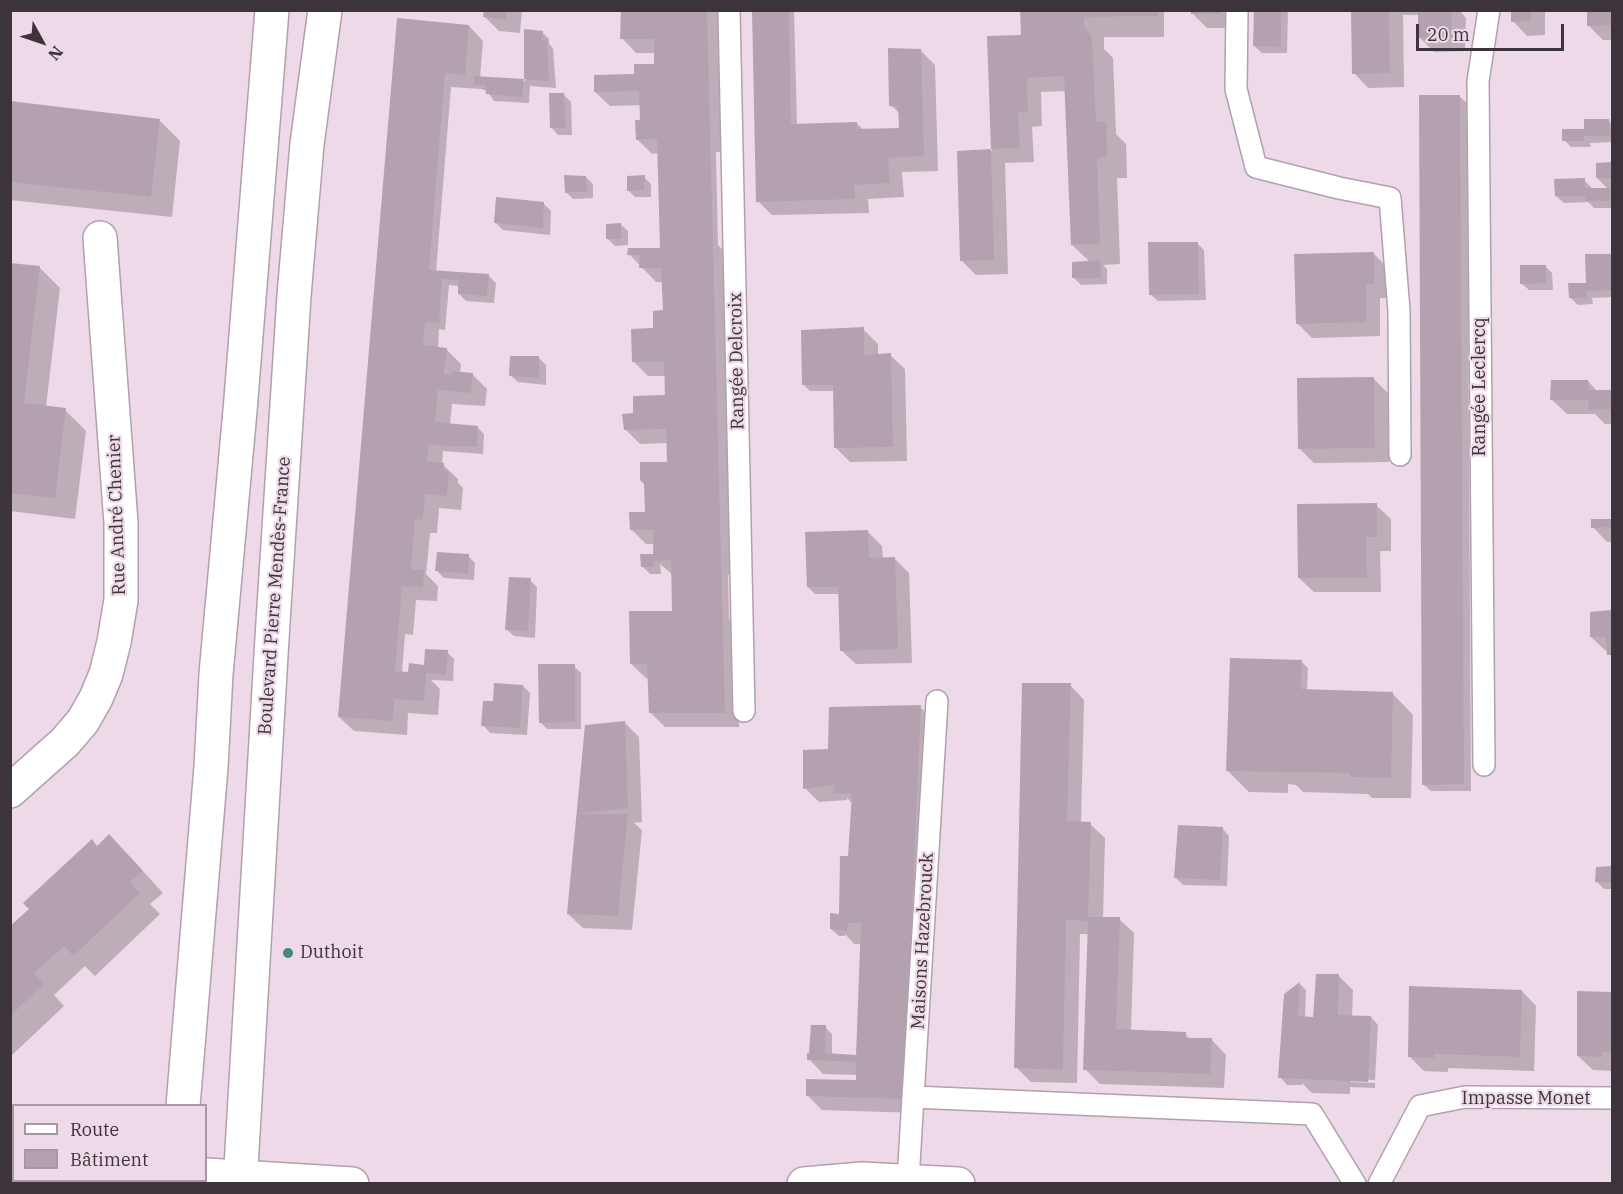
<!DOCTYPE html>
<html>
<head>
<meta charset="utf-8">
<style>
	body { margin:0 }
	#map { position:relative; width:1623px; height:1194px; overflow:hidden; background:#edd9e7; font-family:"IBM Plex Serif",serif }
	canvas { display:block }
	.frame { position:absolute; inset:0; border:12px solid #3c343a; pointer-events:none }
	.legend { position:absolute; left:12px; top:1104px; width:195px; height:78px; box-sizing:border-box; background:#edd9e7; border:2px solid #a697a2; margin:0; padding:8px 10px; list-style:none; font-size:18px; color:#3c343a }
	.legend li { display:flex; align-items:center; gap:12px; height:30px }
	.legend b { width:30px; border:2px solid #a697a2 }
	.north { position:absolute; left:12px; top:12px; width:60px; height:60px; -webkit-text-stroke:4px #edd9e7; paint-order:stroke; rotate:130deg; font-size:16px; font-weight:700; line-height:24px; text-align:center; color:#3c343a }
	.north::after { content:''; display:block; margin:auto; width:21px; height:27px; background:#3c343a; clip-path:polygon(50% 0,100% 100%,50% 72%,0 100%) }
	.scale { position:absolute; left:1416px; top:24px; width:148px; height:27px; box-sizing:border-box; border:3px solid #3c343a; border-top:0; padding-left:8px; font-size:18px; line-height:21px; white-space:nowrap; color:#3c343a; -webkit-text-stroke:4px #edd9e7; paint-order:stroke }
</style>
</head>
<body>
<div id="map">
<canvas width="1623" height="1194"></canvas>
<div class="frame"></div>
<ul class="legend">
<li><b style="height:8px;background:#fff"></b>Route</li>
<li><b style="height:16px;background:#b4a1af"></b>Bâtiment</li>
</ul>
<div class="north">N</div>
<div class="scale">20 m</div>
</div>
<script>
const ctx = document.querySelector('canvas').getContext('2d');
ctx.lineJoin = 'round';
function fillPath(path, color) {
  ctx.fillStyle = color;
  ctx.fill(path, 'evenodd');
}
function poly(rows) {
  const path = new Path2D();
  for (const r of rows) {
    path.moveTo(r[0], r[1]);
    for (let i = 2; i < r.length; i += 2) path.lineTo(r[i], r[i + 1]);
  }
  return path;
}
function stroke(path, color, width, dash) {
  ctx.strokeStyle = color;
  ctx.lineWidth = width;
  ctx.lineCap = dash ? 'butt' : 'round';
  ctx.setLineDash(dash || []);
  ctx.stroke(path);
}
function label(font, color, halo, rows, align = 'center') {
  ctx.font = font + ' "IBM Plex Serif",serif';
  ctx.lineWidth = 4.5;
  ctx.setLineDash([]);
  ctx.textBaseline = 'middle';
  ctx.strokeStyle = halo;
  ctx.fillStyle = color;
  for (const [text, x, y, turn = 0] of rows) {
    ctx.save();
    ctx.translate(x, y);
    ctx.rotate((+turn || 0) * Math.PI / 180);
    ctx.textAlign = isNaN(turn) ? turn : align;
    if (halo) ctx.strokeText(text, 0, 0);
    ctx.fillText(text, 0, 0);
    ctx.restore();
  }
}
fillPath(poly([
	[485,10,522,10,520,33,499,31,485,17],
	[623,10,720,10,724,152,716,152,718,245,726,253,735,575,728,575,729,619,736,627,739,727,665,727,650,712,649,678,646,678,631,664,674,612,673,575,660,564,661,574,650,574,643,567,653,555,656,544,646,544,631,529,646,513,669,463,668,443,640,444,625,429,634,415,667,396,666,376,648,376,634,362,664,312,663,282,656,282,629,254,662,250,659,153,652,154,637,139,642,122,641,105,610,106,595,92,655,66,655,53,636,53,622,38],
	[754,10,794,10,797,125,856,123,864,130,900,130,900,114,891,105,920,50,935,65,938,171,902,172,904,197,868,199,869,213,772,215,758,201],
	[1021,10,1164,10,1164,37,1104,37,1104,49,1113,58,1116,134,1126,144,1127,178,1117,178,1120,264,1103,265,1107,269,1107,284,1081,285,1074,278,1090,262,1072,245,1066,91,1041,92,1042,126,1032,127,1034,162,1005,163,1008,274,976,275,961,260,959,152,992,151,988,37,1022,37],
	[1193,10,1233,10,1234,28,1207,28,1193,14],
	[1255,10,1288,10,1287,53,1262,53,1254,46],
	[1353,10,1459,10,1466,18,1465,51,1434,52,1420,38,1419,15,1403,15,1404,87,1368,88,1354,73],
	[1513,10,1545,10,1545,35,1527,36,1513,21],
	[1603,10,1612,10,1612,40,1603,40,1588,25],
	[399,20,469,26,483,41,480,78,525,81,526,30,542,32,549,39,549,44,553,48,556,88,530,86,529,103,494,101,487,91,481,89,451,87,436,272,489,276,496,283,494,303,466,301,459,294,459,286,449,285,445,330,439,329,438,348,446,349,461,364,460,373,472,374,487,389,485,406,452,404,450,425,477,427,484,434,483,454,443,451,442,464,458,479,458,483,463,488,461,510,439,508,437,533,430,533,426,574,438,586,437,601,416,600,413,635,405,634,402,673,409,674,426,667,447,652,454,659,453,681,431,680,440,689,438,715,408,713,407,735,354,731,339,717],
	[563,94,571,102,572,135,558,135,551,127],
	[1459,96,1467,103,1471,791,1431,791,1423,784],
	[10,102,159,120,180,141,172,217,10,200],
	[1609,121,1612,125,1612,142,1590,143,1591,147,1571,147,1564,140],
	[1597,164,1612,164,1612,208,1594,208,1588,202,1564,203,1556,196,1584,180,1591,187,1592,190,1609,190,1597,178],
	[586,177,593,184,593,198,573,199,566,192],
	[644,177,651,184,651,197,635,197,628,190],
	[544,204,551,211,550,235,503,230,496,223],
	[620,224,628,231,628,245,615,246,608,239],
	[1197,243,1204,250,1206,300,1158,301,1150,294],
	[1373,253,1388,268,1388,298,1380,298,1380,336,1312,338,1297,323],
	[1587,255,1612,256,1612,297,1592,298,1593,304,1578,305,1571,298,1588,284],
	[10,264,39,267,60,288,46,407,65,410,86,431,75,519,10,511],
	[1545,266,1552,273,1553,290,1529,290,1521,283],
	[863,329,878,344,878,355,890,355,905,369,907,461,850,462,835,447,835,391,810,391,803,384],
	[539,358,546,365,546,385,518,382,510,375],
	[1373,378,1388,393,1389,462,1314,463,1299,448],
	[1588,381,1598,392,1612,391,1612,424,1605,424,1595,414,1567,414,1552,400],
	[1376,505,1391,519,1391,551,1380,551,1381,592,1314,592,1299,578],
	[1592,521,1612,521,1612,542,1607,542,1593,527],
	[868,532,882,546,883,559,894,558,909,573,912,663,856,664,841,650,840,594,815,594,808,587],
	[468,556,475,563,474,580,444,578,437,571],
	[530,580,537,587,535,638,514,636,506,629],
	[1612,612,1612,658,1609,651,1606,651,1591,637,1591,613],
	[1301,661,1308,668,1307,691,1392,693,1413,715,1411,798,1372,798,1368,794,1303,792,1296,785,1288,784,1288,793,1249,792,1228,771],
	[574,666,581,673,581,729,547,729,540,722],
	[1070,685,1084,700,1081,823,1090,824,1105,838,1103,918,1119,919,1134,933,1131,1031,1185,1034,1191,1040,1212,1040,1226,1055,1224,1088,1100,1084,1085,1069,1089,934,1080,934,1077,1083,1031,1082,1016,1067],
	[523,686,530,693,527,735,490,733,483,725,494,702],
	[920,707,935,722,918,1113,822,1110,807,1095,857,1082,858,1075,823,1074,809,1059,825,1027,832,1034,832,1056,858,1057,861,944,854,944,845,934,845,936,839,936,831,929,840,916,852,858,853,804,847,798,847,800,819,802,805,788,829,751],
	[625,723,639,737,642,822,634,823,642,830,632,930,583,928,568,914,586,726],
	[1222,828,1229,836,1227,886,1183,885,1176,878],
	[98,847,130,857,163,893,150,904,160,914,95,976,85,966,54,995,64,1006,10,1057,10,928],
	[1597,868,1612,868,1612,889,1604,889,1597,882],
	[1339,976,1353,990,1352,1017,1371,1017,1378,1025,1375,1080,1350,1079,1350,1082,1375,1083,1375,1088,1350,1087,1350,1094,1312,1093,1302,1083,1302,1085,1287,1085,1280,1077,1300,984,1306,990,1305,1018,1315,1018],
	[1522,991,1536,1006,1534,1071,1448,1068,1448,1072,1424,1071,1409,1056],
	[1579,993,1612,993,1612,1071,1593,1070,1578,1056]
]), '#0003');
fillPath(poly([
	[484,10,507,10,506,20,483,17],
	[621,10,707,10,725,713,649,713,647,664,630,664,629,611,672,611,671,560,654,561,654,567,641,567,640,554,653,554,654,530,630,530,629,512,645,512,644,484,640,480,640,462,667,462,666,429,624,430,622,414,633,413,633,396,665,395,664,362,632,362,631,329,653,328,653,311,663,310,661,268,639,268,640,255,627,255,628,248,660,248,657,139,636,140,635,120,640,120,639,91,594,92,594,75,634,74,634,64,654,64,654,39,620,39],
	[752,10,789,10,791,124,857,122,857,129,899,128,898,107,889,106,888,48,921,49,924,156,888,158,890,183,854,185,855,199,756,202],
	[1020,10,1157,10,1158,16,1084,17,1084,27,1092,36,1096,122,1106,122,1107,157,1097,158,1100,244,1071,245,1064,76,1027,78,1028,112,1018,113,1020,148,991,149,987,36,1021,35],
	[1191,10,1219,10,1220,14,1191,14],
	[1254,10,1281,10,1281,47,1253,46],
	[1351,10,1389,10,1390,73,1352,74],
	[1418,10,1452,10,1451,37,1418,38],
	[1511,10,1531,10,1531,21,1511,22],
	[1587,10,1612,10,1612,25,1587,26],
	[397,18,469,25,465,75,445,73,429,270,489,274,487,296,458,294,458,280,442,279,439,323,425,322,423,345,447,348,444,374,451,375,452,371,473,373,471,393,438,390,435,422,478,426,477,447,429,445,427,461,444,463,444,471,449,472,447,496,425,494,423,520,415,519,411,569,424,570,423,587,402,586,395,671,408,672,409,663,424,665,425,649,448,650,446,675,426,673,424,701,394,699,393,721,338,717],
	[524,29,543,31,542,40,547,39,549,81,524,79],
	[474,76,524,79,522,97,486,94,485,85,474,85],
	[549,93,564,93,566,128,550,128],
	[1419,95,1460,95,1464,784,1422,785],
	[10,101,160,119,151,197,10,182],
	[1584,119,1609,119,1611,136,1584,136,1584,141,1562,141,1562,129,1584,129],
	[991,149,994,260,960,261,957,151],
	[1612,162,1612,178,1596,178,1596,163],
	[564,175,586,176,587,191,565,193],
	[645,175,644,190,627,191,627,176],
	[1585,178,1585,188,1610,188,1610,201,1585,201,1585,196,1555,196,1554,179],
	[496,197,544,202,543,228,494,223],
	[621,223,621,239,606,239,606,224],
	[1148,242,1198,242,1199,294,1149,295],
	[1374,252,1374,284,1366,284,1366,322,1296,324,1294,254],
	[1585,254,1612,254,1612,290,1586,291,1586,298,1569,298,1568,283,1586,283],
	[1100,260,1101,278,1072,278,1072,262],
	[10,263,40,266,24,403,66,408,55,498,10,493],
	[1520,265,1546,265,1546,283,1520,284],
	[864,327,864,355,891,353,893,447,834,448,833,385,802,385,801,330],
	[510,356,539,356,539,378,509,376],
	[1374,377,1375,448,1298,449,1297,378],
	[1551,380,1588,380,1589,390,1612,390,1612,409,1589,410,1588,400,1550,400],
	[1377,503,1377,537,1366,537,1367,578,1298,578,1297,504],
	[1591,519,1612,519,1612,527,1591,528],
	[868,530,869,558,895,557,898,649,840,651,838,587,807,587,805,532],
	[437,552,469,554,468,574,435,571],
	[509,577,531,578,528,631,505,630],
	[1612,610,1612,655,1607,655,1606,637,1590,637,1590,612],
	[1230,658,1302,660,1301,689,1393,692,1391,778,1350,777,1350,773,1226,771],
	[538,664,575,664,575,722,539,723],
	[494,683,523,685,520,728,481,726,483,701,493,701],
	[1022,683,1071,683,1067,821,1091,822,1088,917,1120,917,1116,1029,1186,1032,1186,1038,1212,1038,1210,1074,1083,1070,1088,921,1066,920,1063,1070,1014,1068],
	[921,705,904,1099,806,1096,806,1079,856,1080,856,1062,807,1060,807,1053,809,1053,811,1025,826,1025,825,1053,856,1055,861,923,848,923,847,931,830,929,830,913,839,914,840,856,848,856,852,794,834,793,835,785,803,789,803,750,828,749,829,707],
	[625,721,628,808,576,814,628,814,618,916,567,914,585,725],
	[1178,825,1223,827,1220,880,1174,878],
	[109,834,143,871,130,882,140,893,73,956,64,946,34,973,44,984,10,1016,10,926,29,909,23,903,92,839,97,846],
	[1612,866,1612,882,1595,882,1596,867],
	[1316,974,1339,974,1338,1015,1371,1016,1368,1082,1278,1078,1284,994,1300,982,1298,1016,1313,1017],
	[1409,986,1522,990,1520,1057,1434,1054,1434,1058,1408,1057],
	[1577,991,1612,992,1612,1052,1603,1052,1602,1057,1577,1056]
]), '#b4a1af');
const service = poly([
	[729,10,744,711],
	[1237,10,1236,89,1256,167,1339,188,1390,198,1399,311,1400,455],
	[1484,765,1478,81,1489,10],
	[913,1097,1312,1114,1355,1184],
	[908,1180,937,701],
	[1379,1184,1420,1106,1465,1097,1612,1098]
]);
const minor = poly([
	[10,791,65,742,83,721,96,698,106,674,114,642,121,600,121,523,100,238],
	[206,1175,352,1184],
	[804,1184,862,1179,958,1184]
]);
const tertiary = poly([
	[183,1106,211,767,216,674,240,411,272,10],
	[179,1184,179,1180],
	[240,1184,272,638,294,296,307,144,325,10]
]);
stroke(service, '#b2a0ad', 24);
stroke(minor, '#b2a0ad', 36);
stroke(tertiary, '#b2a0ad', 36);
stroke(service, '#fff', 21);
stroke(minor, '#fff', 33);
stroke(tertiary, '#fff', 33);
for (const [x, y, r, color] of [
	[288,953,6,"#42887f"]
]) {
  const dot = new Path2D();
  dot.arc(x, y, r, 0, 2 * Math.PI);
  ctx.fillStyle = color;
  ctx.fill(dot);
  stroke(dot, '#edd9e7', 2);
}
label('18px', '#3c343a', '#edd9e7', [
	["Rangée Delcroix",737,361,-91],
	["Rangée Leclercq",1480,387,-90],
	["Rue André Chenier",117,515,-92],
	["Boulevard Pierre Mendès-France",275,596,-86],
	["Maisons Hazebrouck",923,941,-87],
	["Impasse Monet",1526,1099]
]);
label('18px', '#3c343a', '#edd9e7', [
	["Duthoit",300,953]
], 'left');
</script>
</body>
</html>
